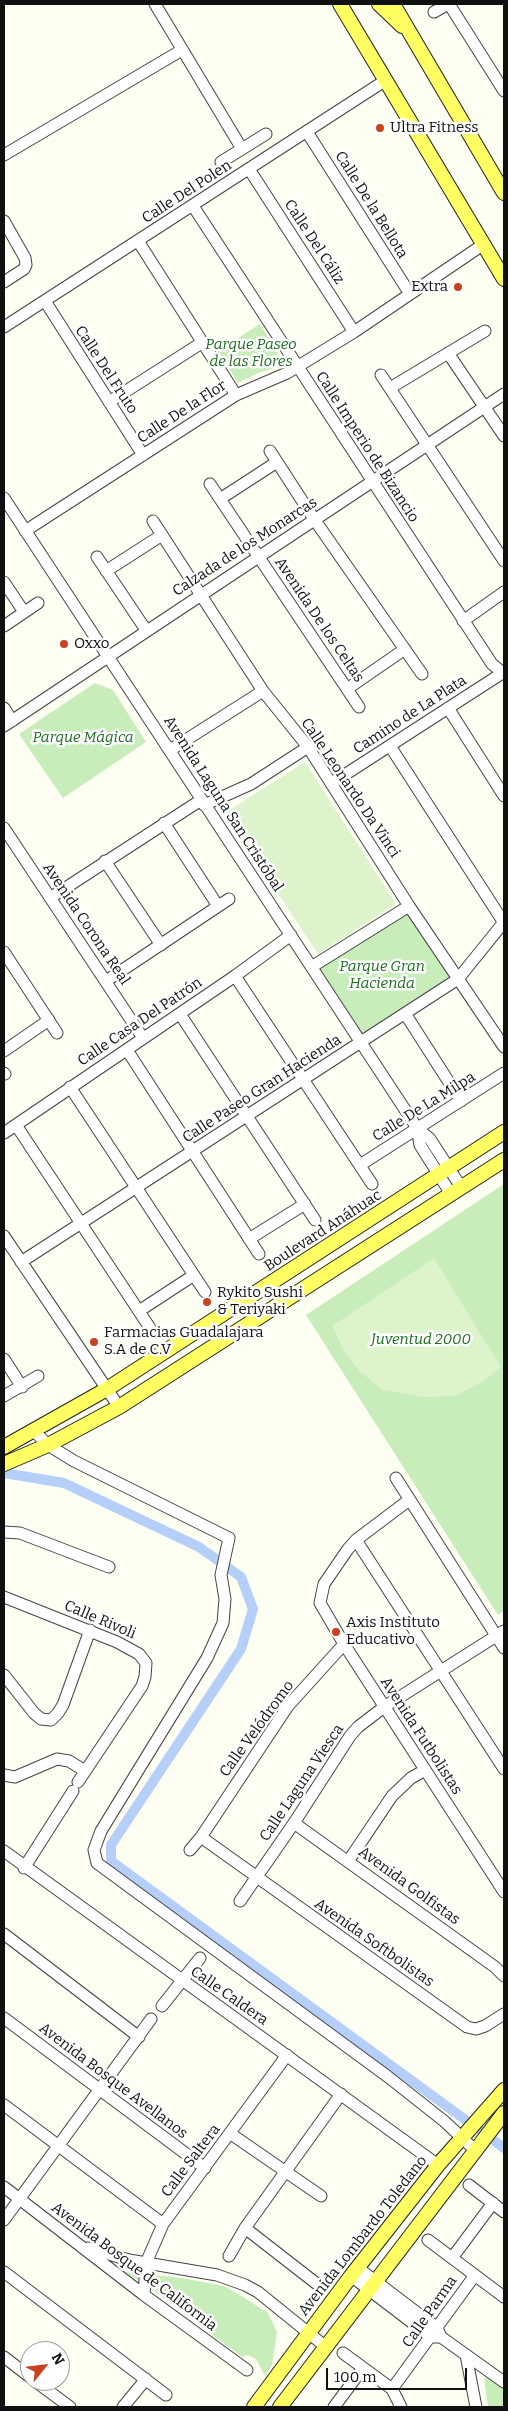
<!DOCTYPE html>
<html>
<head>
<meta charset="utf-8">
<style>
	body { margin:0 }
	#map { position:relative; width:508px; height:2411px; overflow:hidden; background:#fefff3; font-family:Bitter,serif }
	canvas { display:block }
	.frame { position:absolute; inset:0; border:5px solid #101010; pointer-events:none }
	.north { position:absolute; left:20px; top:2341px; width:50px; height:50px; box-sizing:border-box; background:#fff; border:1px solid #9f9f9f; border-radius:50%; rotate:61deg; font-size:14px; font-weight:700; line-height:20px; text-align:center; color:#101010 }
	.north::after { content:''; display:block; margin:auto; width:18px; height:22px; background:#c9411f; clip-path:polygon(50% 0,100% 100%,50% 72%,0 100%) }
	.scale { position:absolute; left:326px; top:2368px; width:141px; height:22px; box-sizing:border-box; border:2px solid #101010; border-top:0; padding-left:6px; font-size:15px; line-height:18px; white-space:nowrap; color:#101010; -webkit-text-stroke:4px #fff; paint-order:stroke }
</style>
</head>
<body>
<div id="map">
<canvas width="508" height="2411"></canvas>
<div class="frame"></div>
<div class="north">N</div>
<div class="scale">100 m</div>
</div>
<script>
const ctx = document.querySelector('canvas').getContext('2d');
ctx.lineJoin = 'round';
function fillPath(path, color) {
  ctx.fillStyle = color;
  ctx.fill(path, 'evenodd');
}
function poly(rows) {
  const path = new Path2D();
  for (const r of rows) {
    path.moveTo(r[0], r[1]);
    for (let i = 2; i < r.length; i += 2) path.lineTo(r[i], r[i + 1]);
  }
  return path;
}
function stroke(path, color, width, dash) {
  ctx.strokeStyle = color;
  ctx.lineWidth = width;
  ctx.lineCap = dash ? 'butt' : 'round';
  ctx.setLineDash(dash || []);
  ctx.stroke(path);
}
function label(font, color, halo, rows, align = 'center') {
  ctx.font = font + ' Bitter,serif';
  ctx.lineWidth = 5;
  ctx.setLineDash([]);
  ctx.textBaseline = 'middle';
  ctx.strokeStyle = halo;
  ctx.fillStyle = color;
  for (const [text, x, y, turn = 0] of rows) {
    ctx.save();
    ctx.translate(x, y);
    ctx.rotate((+turn || 0) * Math.PI / 180);
    ctx.textAlign = isNaN(turn) ? turn : align;
    if (halo) ctx.strokeText(text, 0, 0);
    ctx.fillText(text, 0, 0);
    ctx.restore();
  }
}
fillPath(poly([
	[260,324,285,365,258,373,238,383,218,351],
	[95,683,113,690,146,742,63,798,19,734],
	[407,910,453,978,363,1037,319,968],
	[504,1184,504,1611,498,1615,306,1315],
	[125,2272,182,2278,224,2286,240,2295,268,2313,277,2332,272,2365,265,2376,256,2359,248,2355,242,2357,148,2286],
	[490,2377,504,2387,504,2407,488,2407,484,2378]
]), '#c8ecba');
fillPath(poly([
	[305,762,396,904,318,954,225,813],
	[434,1258,501,1367,484,1381,455,1396,422,1397,383,1390,359,1371,343,1349,332,1326]
]), '#dcf3cc');
stroke(poly([
	[4,1473,64,1483,199,1547,241,1577,253,1609,241,1649,111,1845,111,1861,504,2148]
]), '#b5cff9', 10);
const minor = poly([
	[155,4,242,149],
	[449,4,504,91],
	[434,12,448,4],
	[307,132,410,294],
	[4,155,182,50],
	[221,162,266,134],
	[249,169,354,332],
	[193,206,492,664,504,674],
	[4,221,25,258,26,265,24,269,4,282],
	[138,241,236,395],
	[45,301,143,455],
	[4,327,386,80],
	[448,353,504,436],
	[381,375,504,561],
	[390,388,485,331],
	[109,402,203,342],
	[270,451,314,519,422,674],
	[210,484,359,707],
	[4,498,417,1128,430,1139,461,1187],
	[220,499,277,462],
	[153,521,263,691,308,747,409,906,504,1047],
	[25,531,236,395,287,373,354,332,484,244],
	[97,557,146,630],
	[106,571,162,535],
	[4,582,24,612],
	[463,621,504,592],
	[4,626,38,603],
	[347,689,405,649],
	[4,708,12,721],
	[448,708,504,796],
	[4,726,504,394],
	[390,746,504,923],
	[170,750,263,691],
	[332,783,504,672],
	[204,805,251,784,308,747],
	[164,823,218,906],
	[4,828,143,1038],
	[105,861,161,945],
	[50,898,201,800],
	[4,952,57,1033],
	[313,966,409,906],
	[235,976,372,1184],
	[106,981,229,899],
	[180,1014,315,1220],
	[406,1015,461,1101],
	[127,1050,259,1254],
	[4,1051,49,1020],
	[4,1073,5,1074],
	[70,1087,205,1292],
	[16,1125,150,1328],
	[417,1128,420,1145,451,1194],
	[4,1133,235,976,291,935],
	[360,1165,504,1073],
	[4,1236,119,1407],
	[249,1239,305,1204],
	[21,1262,458,979,504,922],
	[139,1311,194,1275],
	[4,1359,22,1387],
	[4,1396,38,1376],
	[34,1431,48,1445,74,1461,229,1538,221,1575,225,1599,223,1623,207,1658,101,1831,94,1850,97,1863,387,2076,444,2121,475,2150],
	[396,1478,504,1648],
	[409,1500,356,1540,348,1549,324,1584,320,1603,344,1644,504,1892],
	[4,1532,20,1533,109,1567],
	[356,1540,504,1769],
	[4,1597,117,1642,139,1654,146,1663,145,1677,142,1686,78,1782],
	[4,1675,34,1713,41,1719,51,1720,58,1713,63,1705,90,1630],
	[4,1775,15,1777,57,1759,69,1761,85,1771],
	[294,1823,495,1967,504,1976],
	[201,1837,467,2027,476,2029,485,2026,504,2014],
	[190,1850,201,1837,288,1706,344,1644],
	[4,1851,438,2165],
	[349,1860,392,1796,411,1778,425,1770],
	[24,1868,73,1791],
	[240,1901,294,1823,350,1736,358,1727,384,1707,504,1631],
	[4,1934,139,2037],
	[162,2006,200,1958],
	[4,2018,205,2168],
	[4,2105,163,2224],
	[231,2134,321,2196],
	[469,2185,504,2212],
	[4,2187,144,2295,247,2370],
	[4,2220,151,2019],
	[245,2228,317,2284],
	[428,2240,504,2297],
	[88,2248,129,2260,217,2275,245,2285,258,2292,326,2347],
	[229,2256,245,2228,341,2094],
	[452,2258,493,2203],
	[358,2268,437,2328,441,2337,504,2382],
	[4,2272,166,2395],
	[351,2276,431,2337,439,2337],
	[144,2295,146,2263,163,2224,287,2055],
	[343,2353,392,2389,401,2407],
	[466,2355,476,2407],
	[4,2357,30,2377],
	[35,2381,70,2407],
	[392,2389,475,2275],
	[123,2407,146,2379],
	[334,2407,363,2368]
]);
const major = poly([
	[340,4,504,279],
	[379,4,402,26],
	[393,4,504,193],
	[4,1447,107,1389,504,1132],
	[4,1464,48,1445,119,1407,504,1160],
	[254,2407,351,2276,438,2165,504,2090],
	[280,2407,504,2113]
]);
stroke(minor, '#434343', 13);
stroke(major, '#212121', 16);
stroke(minor, '#fff', 11);
stroke(major, '#ffff64', 14);
for (const [x, y, r, color] of [
	[380,128,5,"#c9411f"],
	[458,287,5,"#c9411f"],
	[64,644,5,"#c9411f"],
	[207,1302,5,"#c9411f"],
	[94,1342,5,"#c9411f"],
	[336,1632,5,"#c9411f"]
]) {
  const dot = new Path2D();
  dot.arc(x, y, r, 0, 2 * Math.PI);
  ctx.fillStyle = color;
  ctx.fill(dot);
  stroke(dot, '#fff', 2);
}
label('15px', '#101010', '#fff', [
	["Ultra Fitness",390,128],
	["Extra",448,287,"right"],
	["Oxxo",74,644],
	["Rykito Sushi",217,1293],
	["& Teriyaki",217,1310],
	["Farmacias Guadalajara",104,1333],
	["S.A de C.V",104,1350],
	["Axis Instituto",346,1623],
	["Educativo",346,1640]
], 'left');
label('15px', '#101010', '#fff', [
	["Calle Del Polen",187,192,-33],
	["Calle De la Bellota",371,205,58],
	["Calle Del Cáliz",314,242,57],
	["Calle Del Fruto",106,370,57],
	["Calle De la Flor",182,412,-33],
	["Calle Imperio de Bizancio",367,447,57],
	["Calzada de los Monarcas",245,547,-33],
	["Avenida De los Celtas",319,620,56],
	["Camino de La Plata",410,715,-33],
	["Calle Leonardo Da Vinci",350,788,56],
	["Avenida Laguna San Cristóbal",223,804,57],
	["Avenida Corona Real",86,924,56],
	["Calle Casa Del Patrón",140,1022,-34],
	["Calle Paseo Gran Hacienda",262,1089,-33],
	["Calle De La Milpa",424,1107,-32],
	["Boulevard Anáhuac",323,1231,-33],
	["Calle Rivoli",100,1620,23],
	["Calle Velódromo",257,1729,-54],
	["Avenida Futbolistas",421,1736,57],
	["Calle Laguna Viesca",302,1783,-56],
	["Avenida Golfistas",409,1886,36],
	["Avenida Softbolistas",374,1943,35],
	["Calle Caldera",229,1996,35],
	["Avenida Bosque Avellanos",113,2081,37],
	["Calle Saltera",191,2161,-53],
	["Avenida Lombardo Toledano",363,2236,-52],
	["Avenida Bosque de California",134,2267,37],
	["Calle Parma",430,2312,-55]
]);
label('italic 15px', '#1c6d1f', '#fff', [
	["Parque Paseo",251,345],
	["de las Flores",251,362],
	["Parque Mágica",83,738],
	["Parque Gran",382,967],
	["Hacienda",382,984],
	["Juventud 2000",421,1340]
]);
</script>
</body>
</html>
